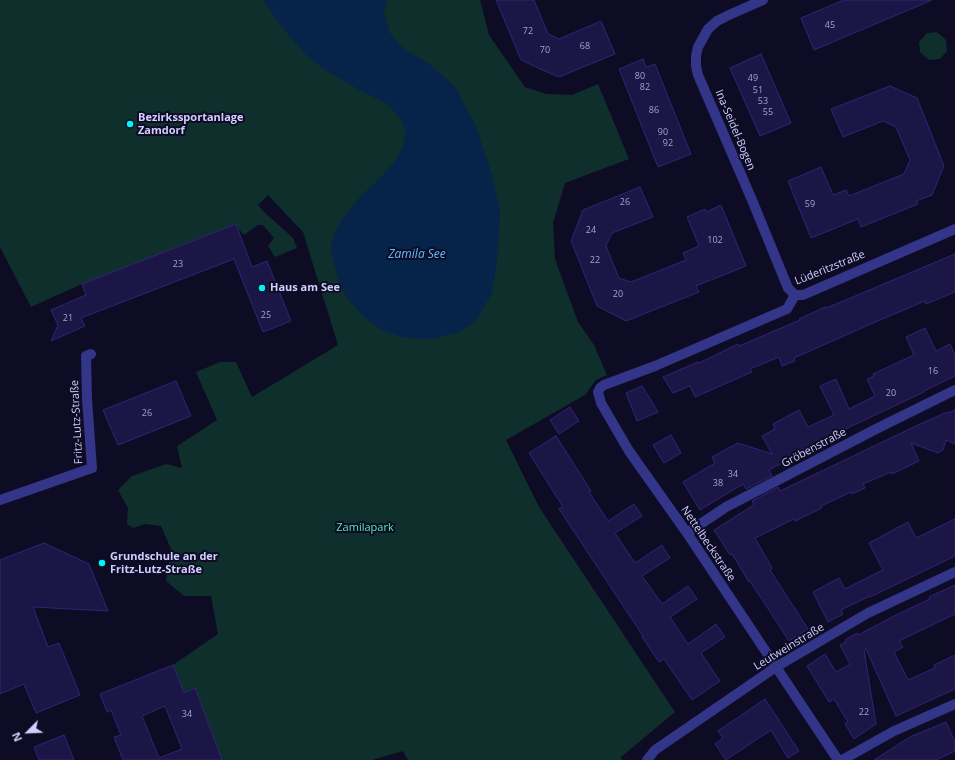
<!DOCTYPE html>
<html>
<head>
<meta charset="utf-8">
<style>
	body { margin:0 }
	#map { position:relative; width:955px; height:760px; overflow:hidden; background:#0e0c24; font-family:"Open Sans",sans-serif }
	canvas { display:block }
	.north { position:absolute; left:8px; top:712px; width:40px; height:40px; -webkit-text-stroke:3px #0e0c24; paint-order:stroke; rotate:246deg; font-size:11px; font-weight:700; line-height:16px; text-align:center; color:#d1cfff }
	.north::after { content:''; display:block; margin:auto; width:14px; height:18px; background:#d1cfff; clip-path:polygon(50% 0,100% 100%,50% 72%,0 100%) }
</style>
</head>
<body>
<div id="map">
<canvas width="955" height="760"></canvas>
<div class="north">N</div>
</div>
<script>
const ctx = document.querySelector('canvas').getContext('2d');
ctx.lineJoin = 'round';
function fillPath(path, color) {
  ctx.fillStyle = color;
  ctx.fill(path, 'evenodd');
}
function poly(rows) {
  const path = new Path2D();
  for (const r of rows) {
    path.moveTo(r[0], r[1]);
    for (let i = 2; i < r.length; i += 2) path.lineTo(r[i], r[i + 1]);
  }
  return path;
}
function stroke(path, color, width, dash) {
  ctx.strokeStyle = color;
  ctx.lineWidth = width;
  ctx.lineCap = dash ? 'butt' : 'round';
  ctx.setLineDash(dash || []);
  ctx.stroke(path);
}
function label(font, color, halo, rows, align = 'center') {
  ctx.font = font + ' "Open Sans",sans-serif';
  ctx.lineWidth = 4;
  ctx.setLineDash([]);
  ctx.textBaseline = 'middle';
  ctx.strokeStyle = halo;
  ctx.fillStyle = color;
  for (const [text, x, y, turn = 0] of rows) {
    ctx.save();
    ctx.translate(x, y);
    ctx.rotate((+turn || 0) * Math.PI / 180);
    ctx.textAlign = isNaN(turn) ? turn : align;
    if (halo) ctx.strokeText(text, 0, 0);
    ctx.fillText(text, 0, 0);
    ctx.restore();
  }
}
fillPath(poly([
	[0,0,480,0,489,35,525,87,546,94,572,95,598,84,629,159,565,183,553,223,555,259,578,322,594,345,607,375,596,380,585,395,506,440,539,507,675,712,621,757,622,760,408,760,403,751,372,760,216,760,221,757,195,689,184,693,173,665,218,634,211,596,184,596,166,581,171,549,161,526,145,524,133,528,127,524,128,508,118,490,132,476,166,464,182,468,177,446,217,420,196,372,220,362,236,362,252,397,338,345,303,232,268,195,258,205,264,212,293,238,297,248,275,257,268,246,274,238,263,225,258,225,244,235,235,225,82,284,31,307,0,247],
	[937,32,946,40,947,51,940,59,929,60,920,52,919,42,927,33]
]), '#0e2f2b');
fillPath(poly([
	[264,0,387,0,384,13,390,33,403,48,431,65,455,87,476,126,493,177,500,213,497,261,492,293,476,321,459,332,432,339,406,338,383,331,365,318,350,302,340,286,330,249,336,229,346,214,360,197,377,181,391,166,402,149,406,134,402,121,387,104,365,93,325,70,306,55,286,32,265,4]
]), '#062449');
const building = poly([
	[496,0,534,0,548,34,559,39,601,21,615,54,559,77,540,69,521,60,496,0],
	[844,0,932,0,814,50,801,18,844,0],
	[761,54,791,123,760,136,730,68,761,54],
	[643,59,646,67,655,64,691,154,658,167,619,69,643,59],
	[890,86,917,98,944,166,932,195,916,201,918,204,861,227,858,219,811,238,788,181,821,167,833,195,846,190,849,196,904,174,910,160,896,127,883,121,843,137,831,109,890,86],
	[640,187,653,217,612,233,606,246,619,278,631,282,686,260,683,253,699,246,687,217,705,209,706,212,721,205,746,266,696,286,699,292,626,321,597,306,571,241,583,210,640,187],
	[236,224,252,267,267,261,291,321,263,332,234,259,81,318,85,326,51,341,58,325,51,310,86,295,82,284,236,224],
	[955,254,955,292,926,304,925,301,880,320,794,358,795,361,782,366,779,357,750,369,752,372,695,397,690,386,673,393,663,377,698,362,699,363,738,344,739,346,800,320,799,319,825,307,826,308,848,299,955,254],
	[925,328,936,351,950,344,955,355,955,376,924,391,924,392,803,449,805,451,769,470,772,476,746,489,743,484,700,510,683,482,715,463,712,457,738,443,772,454,762,436,775,429,773,424,799,410,808,427,834,415,820,386,836,379,849,409,875,396,867,379,874,376,873,374,914,355,906,337,925,328],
	[176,381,191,416,118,445,103,410,176,381],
	[642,386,658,412,637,421,626,393,642,386],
	[570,407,579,421,559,434,550,420,570,407],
	[955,410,955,444,946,440,943,450,938,453,911,443,919,461,892,474,891,472,863,484,865,488,852,494,851,492,821,506,822,508,795,521,794,519,755,538,772,568,770,570,808,629,789,641,750,581,749,582,732,554,730,555,714,530,754,505,752,501,778,487,780,491,916,426,947,412,948,413,955,410],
	[671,435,681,453,664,463,653,445,671,435],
	[556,436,591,491,589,492,608,521,634,504,642,516,615,533,635,563,662,545,670,558,642,576,662,604,688,586,697,599,670,617,688,644,716,624,725,637,701,653,720,681,692,700,664,659,659,662,642,637,643,636,559,509,563,507,529,453,556,436],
	[955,519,955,556,870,597,870,596,841,610,843,614,828,622,813,592,839,578,845,589,883,570,869,543,908,522,916,538,955,519],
	[44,543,89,564,108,611,33,607,48,647,59,643,80,695,36,713,24,684,0,694,0,560,44,543],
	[955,585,955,614,899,641,903,647,894,652,908,680,935,668,934,665,955,655,955,689,896,716,866,649,864,650,876,724,854,739,845,724,848,722,834,699,829,702,807,666,825,654,836,672,850,664,840,645,846,642,845,640,857,633,858,635,894,616,930,599,929,597,955,585],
	[173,665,184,693,195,688,222,760,123,760,114,737,121,735,111,710,107,712,100,694,173,665],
	[165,706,182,749,159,758,142,716,165,706],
	[765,699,799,751,788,758,771,730,726,760,715,744,723,738,718,731,765,699],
	[946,722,955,742,955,751,936,760,874,760,910,737,946,722],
	[64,735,74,760,39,760,34,747,64,735]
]);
fillPath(building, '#1c1647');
stroke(building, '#2f2576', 1);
stroke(poly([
	[0,500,92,468,87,399,86,356,91,354]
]), '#323588', 10);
stroke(poly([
	[763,0,729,15,717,21,708,29,698,47,696,56,696,66,698,75,752,200,788,288,795,295],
	[795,295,787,309,655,366,604,385,600,388,598,392,601,403,629,451,687,533,838,760],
	[795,295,803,295,955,229],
	[687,533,726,507,878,428,955,390],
	[647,760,655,750,776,667,868,613,955,572],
	[842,760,894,731,955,704]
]), '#323588', 10);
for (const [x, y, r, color] of [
	[130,124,4,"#00f5fa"],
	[262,288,4,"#00f5fa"],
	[102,563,4,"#00f5fa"]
]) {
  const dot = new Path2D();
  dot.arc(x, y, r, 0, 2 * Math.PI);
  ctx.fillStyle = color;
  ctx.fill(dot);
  stroke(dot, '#0e0c24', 1.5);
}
label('9px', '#a4a1d1', null, [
	["45",830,25],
	["72",528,31],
	["68",585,46],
	["70",545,50],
	["80",640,76],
	["49",753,78],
	["82",645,87],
	["51",758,90],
	["53",763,101],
	["86",654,110],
	["55",768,112],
	["90",663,132],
	["92",668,143],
	["26",625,202],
	["59",810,204],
	["24",591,230],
	["102",715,240],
	["22",595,260],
	["23",178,264],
	["20",618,294],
	["25",266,315],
	["21",68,318],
	["16",933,371],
	["20",891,393],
	["26",147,413],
	["34",733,474],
	["38",718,483],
	["22",864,712],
	["34",187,714]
]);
label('bold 11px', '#d1cfff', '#0e0c24', [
	["Bezirkssportanlage",138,118],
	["Zamdorf",138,131],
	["Haus am See",270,288],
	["Grundschule an der",110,557],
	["Fritz-Lutz-Straße",110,570]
], 'left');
label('11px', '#d1cfff', '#0e0c24', [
	["Ina-Seidel-Bogen",735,130,67],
	["Lüderitzstraße",830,268,-22],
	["Fritz-Lutz-Straße",77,422,-93],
	["Gröbenstraße",814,448,-28],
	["Nettelbeckstraße",708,544,56],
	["Leutweinstraße",789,647,-31]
]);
label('11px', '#4febb8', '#0e0c24', [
	["Zamilapark",365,528]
]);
label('italic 12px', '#5dc1ff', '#0e0c24', [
	["Zamila See",417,255]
]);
</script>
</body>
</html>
